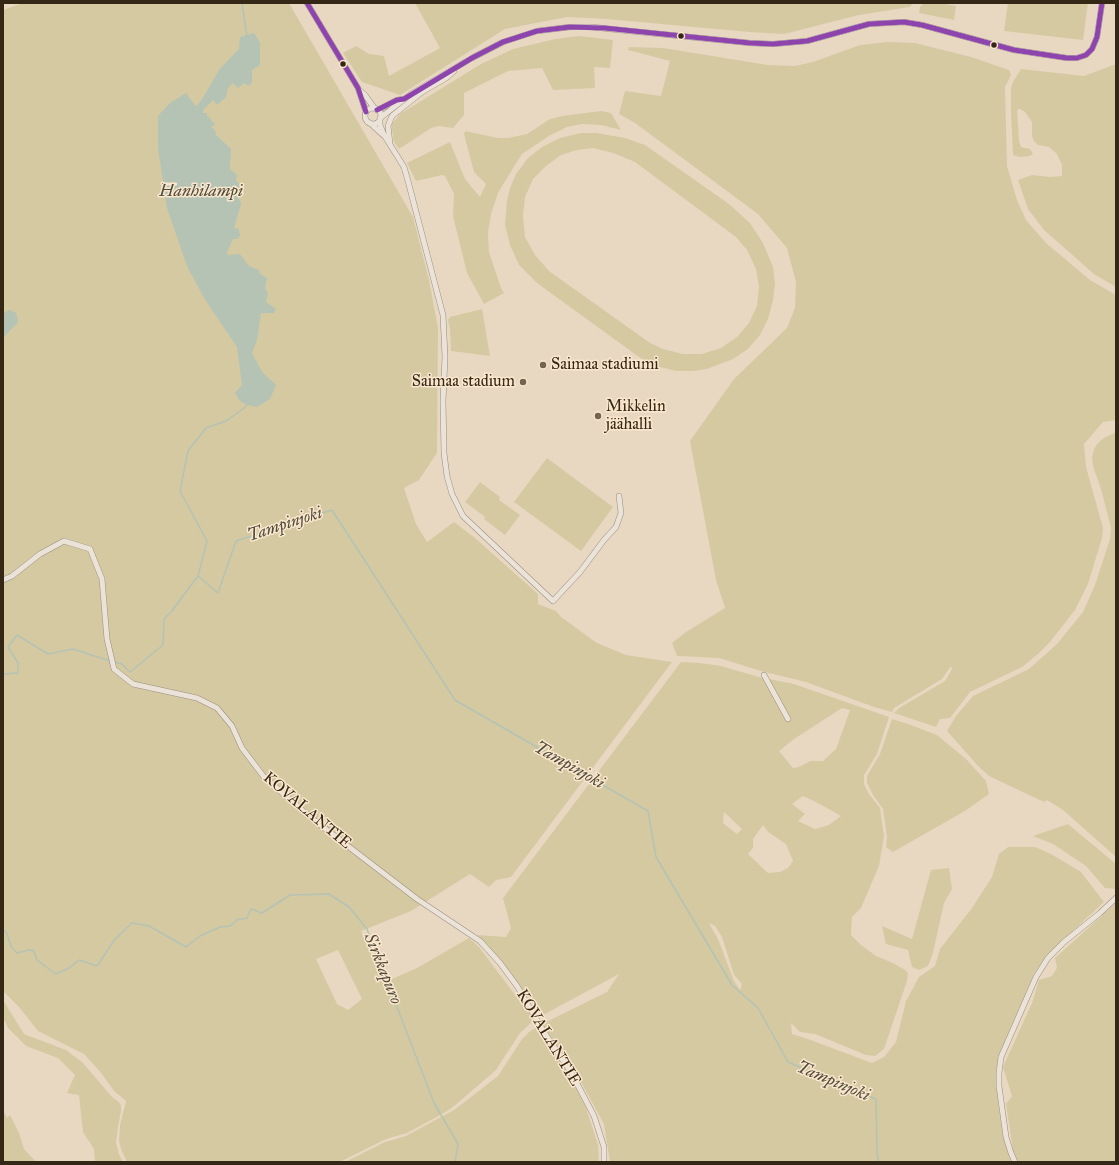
<!DOCTYPE html>
<html>
<head>
<meta charset="utf-8">
<style>
	body { margin:0 }
	#map { position:relative; width:1119px; height:1165px; overflow:hidden; background:#e8d8c2; font-family:"IM FELL Great Primer",serif }
	canvas { display:block }
	.frame { position:absolute; inset:0; border:4px solid #352716; pointer-events:none }
</style>
</head>
<body>
<div id="map">
<canvas width="1119" height="1165"></canvas>
<div class="frame"></div>
</div>
<script>
const ctx = document.querySelector('canvas').getContext('2d');
ctx.lineJoin = 'round';
function fillPath(path, color) {
  ctx.fillStyle = color;
  ctx.fill(path, 'evenodd');
}
function poly(rows) {
  const path = new Path2D();
  for (const r of rows) {
    if (r.length === 3) {
      path.moveTo(r[0] + r[2], r[1]);
      path.arc(r[0], r[1], r[2], 0, 2 * Math.PI);
      continue;
    }
    path.moveTo(r[0], r[1]);
    for (let i = 2; i < r.length; i += 2) path.lineTo(r[i], r[i + 1]);
  }
  return path;
}
function stroke(path, color, width, dash) {
  ctx.strokeStyle = color;
  ctx.lineWidth = width;
  ctx.lineCap = dash ? 'butt' : 'round';
  ctx.setLineDash(dash || []);
  ctx.stroke(path);
}
function label(font, color, halo, rows, align = 'center') {
  ctx.font = font + ' "IM FELL Great Primer",serif';
  ctx.lineWidth = 3;
  ctx.setLineDash([]);
  ctx.textBaseline = 'middle';
  ctx.strokeStyle = halo;
  ctx.fillStyle = color;
  for (const [text, x, y, turn = 0] of rows) {
    ctx.save();
    ctx.translate(x, y);
    ctx.rotate((+turn || 0) * Math.PI / 180);
    ctx.textAlign = isNaN(turn) ? turn : align;
    if (halo) ctx.strokeText(text, 0, 0);
    ctx.fillText(text, 0, 0);
    ctx.restore();
  }
}
fillPath(poly([
	[23,3,289,3,413,217,429,280,438,328,437,453,419,480,404,488,416,524,427,542,454,522,475,538,538,594,538,604,556,611,561,617,597,643,626,655,672,662,511,877,496,880,489,887,470,874,411,911,361,931,383,983,417,968,469,938,479,947,534,1020,520,1033,496,1070,453,1107,444,1113,407,1133,386,1139,340,1162,127,1162,121,1149,119,1141,120,1125,126,1101,114,1091,102,1074,84,1054,38,1031,19,1007,3,991,3,10],
	[338,950,362,999,348,1010,337,1004,316,959],
	[415,3,913,3,910,7,859,15,784,34,749,32,606,19,567,17,505,29,400,95,362,82,343,53,356,46,369,54,384,56,389,76,440,48],
	[923,3,940,3,956,6,954,20,919,13,920,7],
	[1008,3,1088,3,1083,40,1004,31],
	[579,36,613,40,610,68,594,67,595,88,553,90,542,68,508,71,464,93,464,115,453,128,439,126,431,128,399,149,394,142,392,130,392,124,400,114,481,64,513,49,555,39],
	[888,42,915,43,971,57,1009,70,1011,75,1005,87,1007,166,1017,200,1026,220,1046,243,1090,280,1116,295,1116,420,1103,422,1084,444,1086,467,1103,528,1102,538,1088,584,1075,610,1050,642,1038,654,1022,667,970,692,950,718,940,719,936,727,894,713,899,708,945,681,952,669,951,666,942,679,894,708,892,712,874,707,806,682,761,671,719,658,677,656,672,643,686,632,725,608,716,580,690,441,734,379,787,328,795,308,796,282,787,248,758,214,635,123,619,114,625,91,661,96,670,61,628,50,629,47,663,48,768,65,795,66,813,62,860,45],
	[1116,64,1116,287,1094,274,1044,230,1028,209,1018,180,1032,175,1050,177,1062,176,1062,165,1057,154,1049,147,1038,145,1034,141,1032,136,1032,122,1025,112,1020,109,1017,110,1019,141,1021,147,1030,149,1033,154,1029,156,1020,157,1013,155,1011,112,1011,88,1013,82,1021,69,1084,76],
	[601,111,611,113,621,130,601,125,582,124,567,127,549,136,522,154,510,173,498,193,491,214,488,233,489,252,501,288,504,293,484,304,467,273,453,216,454,194,445,176,442,175,416,181,407,163,450,142,465,179,480,197,486,184,474,172,464,134,465,131,498,138,508,138,527,134,550,119,562,116],
	[581,133,597,133,625,138,645,145,729,204,750,223,763,243,773,267,775,284,773,300,768,319,760,335,748,349,733,359,707,369,694,371,676,371,656,366,639,357,537,283,519,265,510,245,505,225,507,201,510,188,516,174,528,158,542,147,560,138],
	[593,148,613,153,635,162,736,237,747,250,756,269,759,287,757,306,749,323,737,337,721,348,702,354,683,354,663,349,650,343,549,271,535,255,525,237,523,216,525,197,533,179,546,166,561,155,577,150],
	[482,309,490,356,451,351,450,329,448,320,450,317],
	[1116,432,1116,857,1063,810,1047,800,1044,802,989,776,978,766,947,731,956,716,973,696,1029,669,1057,644,1083,612,1095,585,1110,539,1111,528,1101,489,1093,466,1092,457,1094,449,1098,443,1104,438],
	[547,458,613,507,581,551,514,502],
	[480,482,500,497,499,500,520,515,505,535,484,519,485,517,465,502],
	[681,662,700,663,721,666,759,677,794,684,889,717,877,754,864,775,864,784,869,794,880,808,881,816,884,836,879,866,861,908,852,917,851,935,861,945,876,956,893,963,905,970,908,973,907,981,884,1049,875,1056,866,1055,815,1034,800,1032,791,1023,792,1034,808,1039,872,1063,884,1057,896,1042,906,1001,919,977,935,966,940,949,972,908,992,877,999,854,1008,847,1035,847,1051,854,1081,872,1104,902,1046,956,1034,974,999,1055,996,1071,996,1084,1002,1132,1011,1162,610,1162,604,1124,576,1073,542,1024,607,992,619,974,543,1015,478,935,506,937,511,928,503,898],
	[842,708,850,710,836,749,823,761,810,761,799,767,793,768,779,751,794,739],
	[803,796,816,802,841,816,829,825,815,829,798,821,805,814,792,804],
	[724,812,742,829,737,834,723,823],
	[763,825,768,832,786,844,793,861,788,868,780,872,768,873,748,854,753,848,753,839],
	[709,923,715,926,722,937,734,975,742,984,740,990,734,981,718,939],
	[892,719,908,724,937,735,966,759,986,781,989,794,965,811,893,852,886,847,887,837,883,809,873,795,867,783,867,776,880,754],
	[1068,824,1116,864,1116,889,1105,888,1086,866,1053,844,1033,836],
	[949,868,952,889,944,903,933,953,928,966,919,970,912,967,908,950,886,944,882,926,912,939,931,870],
	[1116,903,1116,1162,1018,1162,1013,1150,1006,1104,1012,1096,1003,1067,1032,1003,1039,980,1052,976,1057,968,1055,958],
	[3,1000,24,1034,66,1050,83,1063,112,1097,119,1102,121,1106,121,1111,118,1127,116,1143,119,1154,123,1162,95,1162,94,1149,83,1132,79,1095,67,1093,75,1075,58,1058,26,1046,8,1028,3,1017],
	[537,1027,568,1072,586,1108,598,1145,599,1162,345,1162,385,1142,406,1136,454,1110,498,1076,522,1039,529,1032],
	[3,1110,7,1118,10,1115,19,1133,24,1149,36,1162,3,1162]
]), '#d5c9a2');
fillPath(poly([
	[254,33,260,43,260,65,252,70,252,82,249,86,244,83,238,88,233,83,228,88,226,97,217,105,213,100,203,110,203,113,207,113,207,116,210,118,213,123,214,122,215,124,213,126,212,125,211,127,215,130,216,135,231,149,230,169,237,175,236,181,240,184,237,194,241,204,234,228,239,229,240,236,237,239,233,239,227,252,228,255,240,254,249,266,259,270,260,274,267,278,265,288,268,293,266,302,276,309,274,313,261,313,257,340,252,353,262,372,276,385,270,399,257,407,247,405,240,401,235,393,242,385,237,347,204,298,187,266,167,208,158,148,158,116,170,103,186,93,194,104,197,106,204,96,219,70,239,49,240,37],
	[10,310,16,313,18,322,4,337,3,342,3,313]
]), '#b4c3b4');
stroke(poly([
	[242,3,247,37],
	[198,576,218,593,236,541,332,510,455,700,648,811,656,857,732,985,758,1008,788,1062,876,1099,877,1154,879,1162],
	[114,662,122,664,130,672,163,645,164,619,171,612,198,576,207,541,180,491,188,451,206,428,226,421,243,409,247,405],
	[3,673,3,674,18,673,18,663,8,647,17,635,48,654,73,649,110,661],
	[3,931,6,931,11,946,17,953,29,950,34,951,37,960,56,974,69,968,79,960,97,966,115,939,132,923,149,926,186,947,200,936,220,927,230,926,237,920,247,918,251,909,262,913,290,895,329,894,349,907,367,929,434,1103,458,1144,455,1162]
]), '#b4c3b4', 1.5);
const minor = poly([
	[307,3,358,88,366,112],
	[359,90,365,95,375,109],
	[373,116,8],
	[377,110,382,108,397,100,404,99],
	[380,118,411,94,472,58,503,42,537,31,570,27,591,27,750,43,773,44,807,41,869,24,904,22,922,25,1014,50,1067,58,1077,58,1086,55,1092,49,1097,37,1102,3],
	[380,119,380,125,384,135,404,167,408,181,443,315,445,357,443,401,444,453,447,476,452,494,463,516,553,601,580,572,604,540,616,527,621,513,619,496],
	[370,123,383,135],
	[390,144,388,126,392,116,422,92,446,78,454,71],
	[3,580,12,576,40,554,64,541,90,549,102,579,107,639,114,669,133,684,197,698,217,708,232,726,242,748,264,777,310,817,417,899,480,941,500,963,517,986,544,1032,572,1074,594,1116,604,1147,604,1162],
	[764,675,788,719],
	[1015,1162,1011,1153,1006,1137,999,1086,999,1073,1001,1057,1036,977,1048,958,1064,942,1100,913,1116,898]
]);
stroke(minor, '#998e80', 6);
stroke(minor, '#ebe3d8', 5);
stroke(poly([
	[307,3,358,88,366,112],
	[377,110,397,100,404,99,472,58,503,42,537,31,570,27,604,28,750,43,773,44,807,41,869,24,904,22,922,25,1014,50,1067,58,1077,58,1086,55,1092,49,1097,37,1102,3]
]), '#8e44ad', 5);
for (const [x, y, r, color] of [
	[681,36,3.5,"#352716"],
	[994,45,3.5,"#352716"],
	[343,64,3.5,"#352716"],
	[543,365,4,"#746552"],
	[523,382,4,"#746552"],
	[598,416,4,"#746552"]
]) {
  const dot = new Path2D();
  dot.arc(x, y, r, 0, 2 * Math.PI);
  ctx.fillStyle = color;
  ctx.fill(dot);
  stroke(dot, '#fae7cd', 1.5);
}
label('16px', '#352716', '#fae7cd', [
	["Saimaa stadiumi",551,365],
	["Saimaa stadium",515,382,"right"],
	["Mikkelin",606,407],
	["jäähalli",606,425]
], 'left');
label('16px', '#352716', '#fae7cd', [
	["KOVALANTIE",307,811,40],
	["KOVALANTIE",548,1038,59]
]);
label('italic 17px', '#4f4c3c', '#fae7cd', [
	["Hanhilampi",201,192],
	["Tampinjoki",285,525,-18],
	["Tampinjoki",569,766,30],
	["Sirkkapuro",382,969,68],
	["Tampinjoki",833,1082,23]
]);
</script>
</body>
</html>
